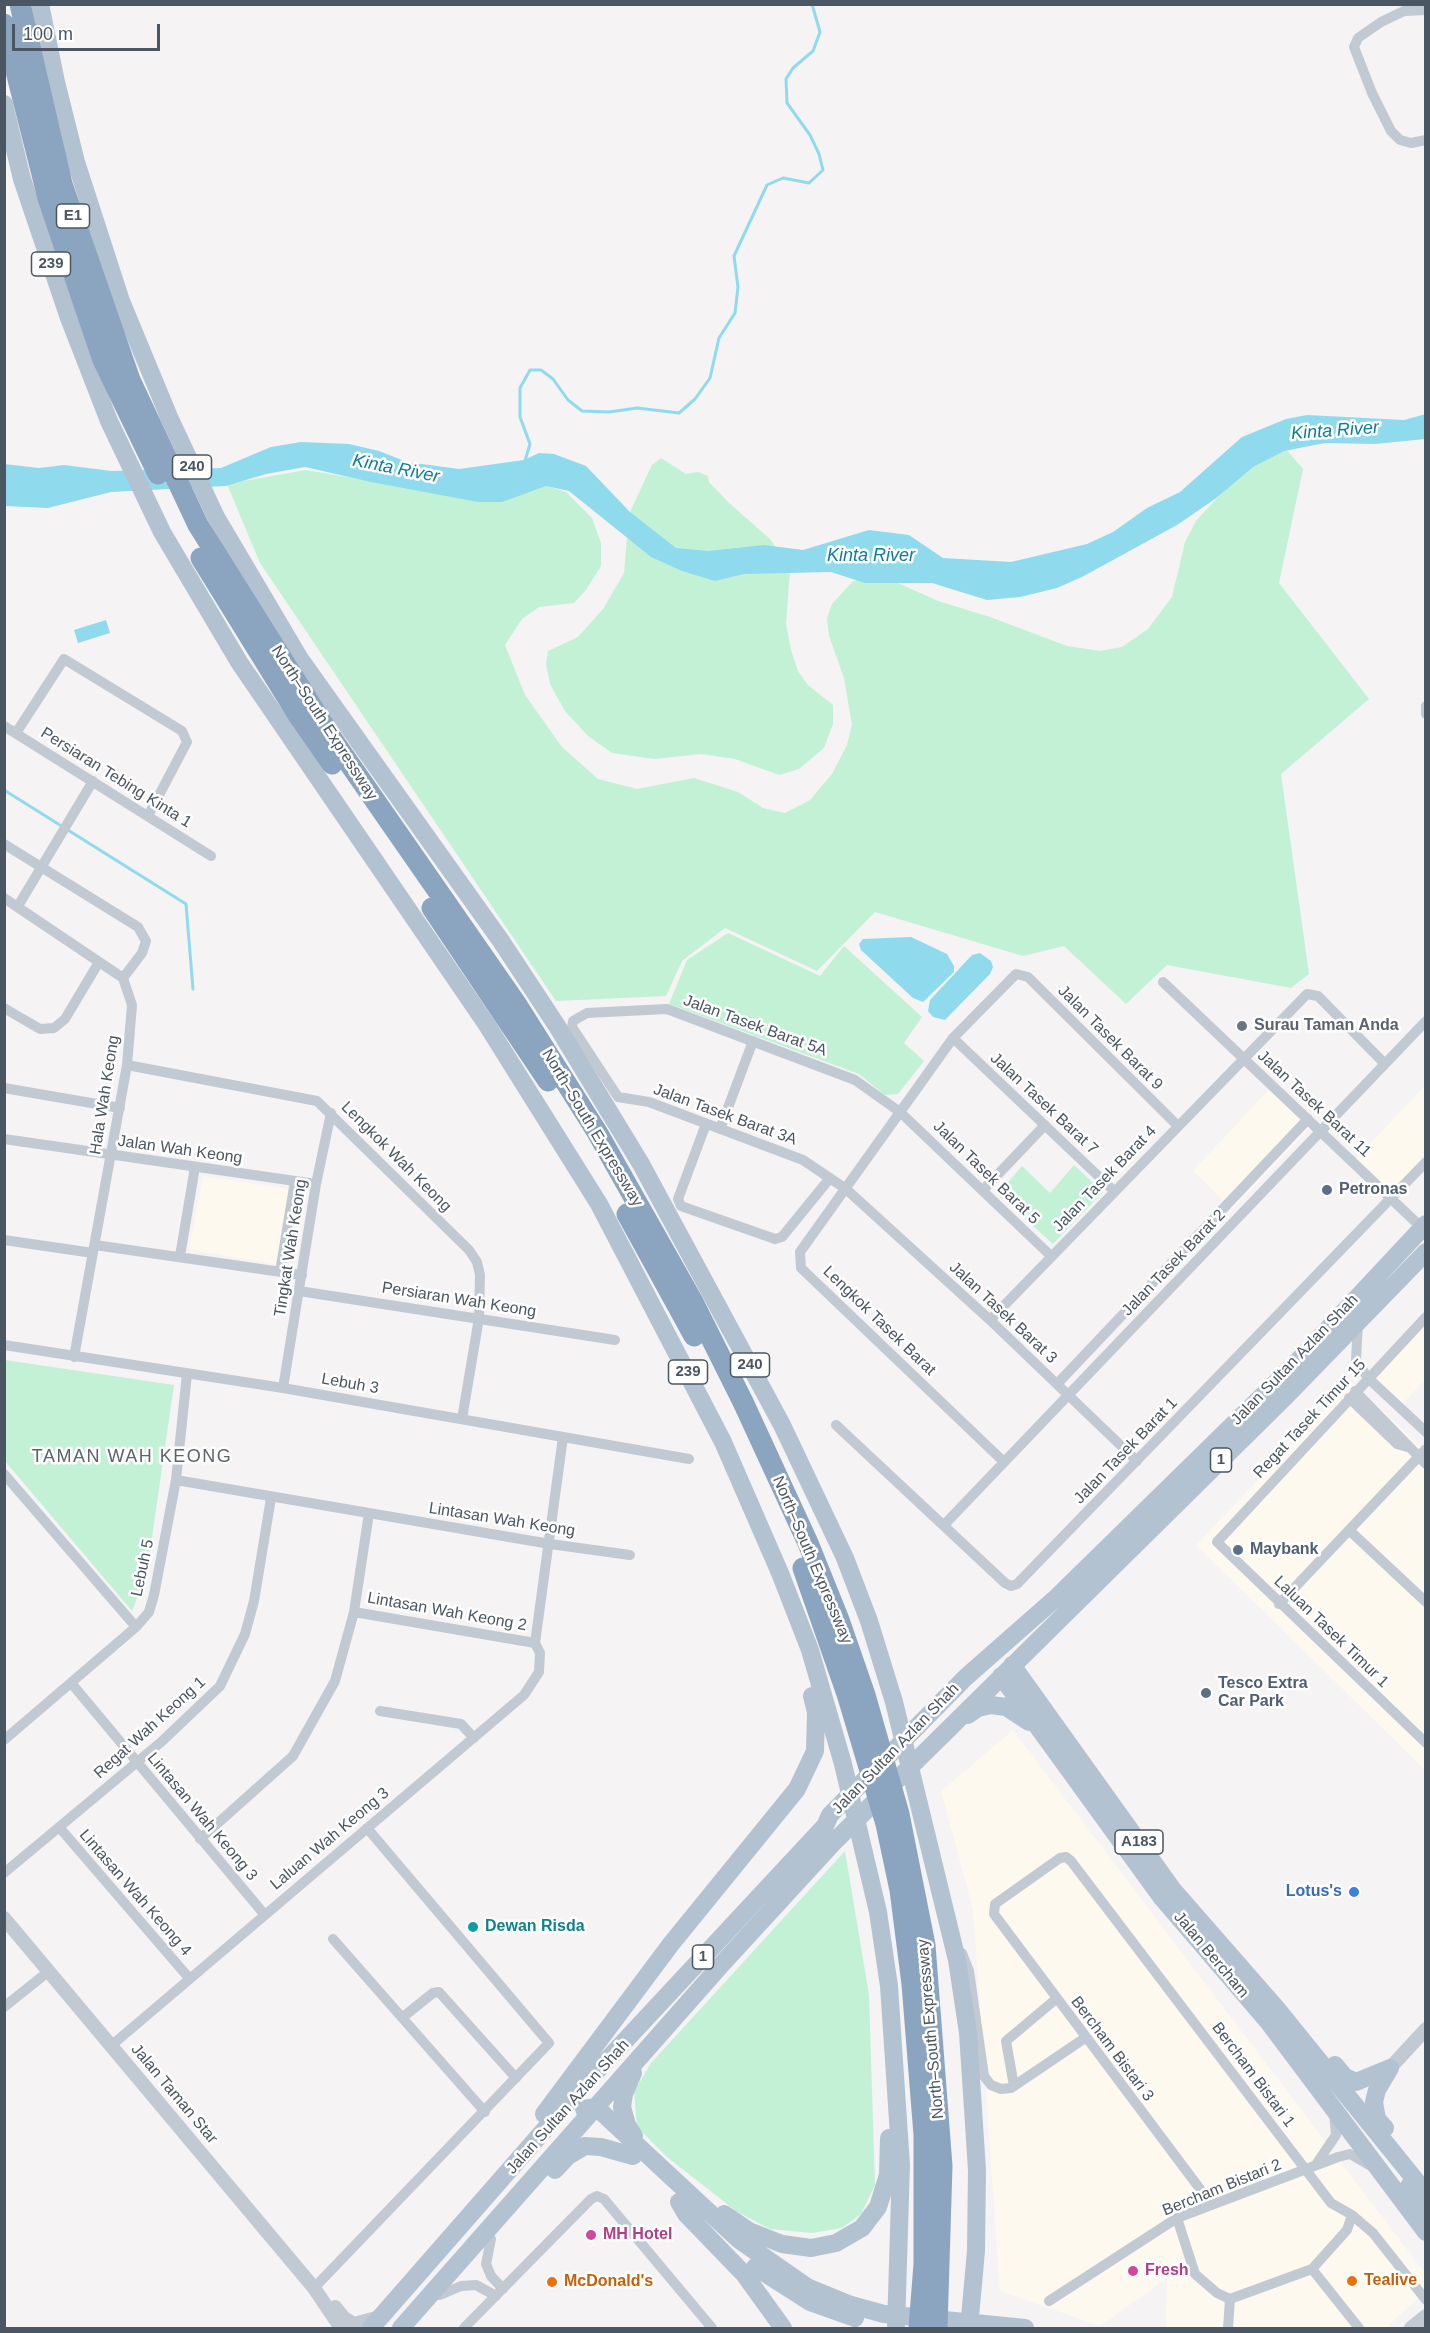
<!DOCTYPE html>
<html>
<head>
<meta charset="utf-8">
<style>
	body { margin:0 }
	#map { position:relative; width:1430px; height:2333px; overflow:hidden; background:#f5f3f3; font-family:Helvetica,sans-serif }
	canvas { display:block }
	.frame { position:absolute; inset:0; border:6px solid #4a5661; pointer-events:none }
	.scale { position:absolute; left:12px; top:24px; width:148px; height:27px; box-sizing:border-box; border:3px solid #4a5661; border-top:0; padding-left:8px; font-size:18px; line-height:21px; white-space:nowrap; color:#4a5661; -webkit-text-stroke:4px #fff; paint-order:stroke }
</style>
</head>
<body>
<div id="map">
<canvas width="1430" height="2333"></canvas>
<div class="frame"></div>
<div class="scale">100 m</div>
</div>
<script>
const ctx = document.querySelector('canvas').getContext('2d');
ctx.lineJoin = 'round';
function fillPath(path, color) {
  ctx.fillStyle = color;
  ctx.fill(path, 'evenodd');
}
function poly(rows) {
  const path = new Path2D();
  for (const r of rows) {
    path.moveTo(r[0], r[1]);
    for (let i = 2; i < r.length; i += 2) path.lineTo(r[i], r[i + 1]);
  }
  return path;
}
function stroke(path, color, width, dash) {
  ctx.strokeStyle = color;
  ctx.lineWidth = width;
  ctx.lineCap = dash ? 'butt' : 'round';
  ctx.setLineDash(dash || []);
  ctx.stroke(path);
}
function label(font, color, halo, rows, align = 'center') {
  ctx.font = font + ' Helvetica,sans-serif';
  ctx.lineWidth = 5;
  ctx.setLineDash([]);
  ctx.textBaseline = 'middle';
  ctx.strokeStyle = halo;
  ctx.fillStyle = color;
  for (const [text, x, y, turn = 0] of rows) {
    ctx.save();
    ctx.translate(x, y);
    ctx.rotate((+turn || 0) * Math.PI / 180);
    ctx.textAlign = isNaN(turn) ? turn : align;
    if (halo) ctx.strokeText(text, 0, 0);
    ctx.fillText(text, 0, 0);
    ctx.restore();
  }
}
fillPath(poly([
	[1273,1085,1313,1125,1233,1209,1193,1171],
	[1425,1086,1425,1167,1391,1205,1350,1164],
	[203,1176,289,1189,279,1265,189,1249],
	[1425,1316,1425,1379,1397,1410,1366,1380],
	[1352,1382,1425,1451,1425,1770,1196,1545],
	[1013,1730,1425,2273,1425,2292,1386,2328,1166,2328,1167,2278,1100,2326,1000,2291,973,1910,941,1791]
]), '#fdf9ef');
fillPath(poly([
	[1284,447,1303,469,1279,583,1369,699,1281,774,1309,974,1291,988,1167,965,1126,1004,1064,946,1023,956,875,912,817,971,725,928,682,961,666,996,556,1001,260,563,227,484,306,470,372,481,545,485,566,492,592,518,601,543,601,566,586,590,574,603,539,607,522,619,505,645,525,695,562,747,598,779,637,789,694,778,738,792,763,808,785,813,810,800,832,774,847,745,852,725,844,678,829,636,827,618,832,604,852,582,862,578,898,583,938,601,990,617,1067,646,1100,651,1122,647,1148,629,1172,597,1185,542,1196,521,1250,462],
	[661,458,686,474,698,472,708,476,709,482,729,503,770,539,790,570,786,624,791,650,798,671,808,685,833,705,833,724,824,748,799,769,779,775,735,759,701,754,654,759,612,753,588,736,565,711,550,684,546,664,548,651,578,637,603,609,624,573,629,514,652,465],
	[728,933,820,976,844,946,922,1017,904,1043,924,1061,898,1094,885,1095,859,1074,669,1004,687,960],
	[1074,1165,1103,1192,1053,1244,998,1194,1022,1166,1050,1193],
	[5,1360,174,1385,147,1572,132,1611,5,1461],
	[845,1851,869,1995,875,2185,861,2214,842,2228,812,2233,770,2229,736,2211,667,2157,637,2127,634,2092,651,2063]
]), '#c3f1d5');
fillPath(poly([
	[1426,414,1425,439,1375,444,1325,443,1284,451,1253,467,1215,499,1177,525,1082,577,1057,588,1020,597,987,600,932,583,865,583,831,572,744,574,715,581,682,571,651,557,569,491,546,486,502,502,478,502,371,482,305,467,266,474,226,486,111,492,48,508,5,506,4,464,39,468,64,465,112,471,221,468,271,447,301,442,349,444,379,451,407,462,459,469,524,460,539,453,554,454,586,466,630,512,676,548,708,551,764,545,803,550,869,530,909,535,943,558,1011,562,1087,544,1113,532,1147,508,1180,492,1242,437,1286,419,1307,415,1404,420],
	[106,620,110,633,78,643,74,630],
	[911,937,947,954,954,966,954,972,923,1002,913,998,861,950,859,944,863,939],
	[980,953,991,961,993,967,990,974,945,1020,933,1017,928,1011,930,1000,972,955]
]), '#90daee');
stroke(poly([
	[524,464,530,444,520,417,520,388,530,370,541,370,553,379,568,400,582,411,609,412,637,408,679,413,695,399,710,378,719,338,735,313,738,287,734,256,767,185,783,178,809,183,823,170,819,154,810,135,787,103,786,79,793,68,813,51,820,32,812,4],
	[4,790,186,904,193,989]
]), '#90daee', 3);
stroke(poly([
	[1426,10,1404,11,1381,22,1358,38,1354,47,1372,93,1391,131,1400,140,1411,143,1426,140],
	[1426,706,1426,714],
	[4,726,211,856],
	[16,733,64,659,182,731,187,742,148,816],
	[4,844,138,927,146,941,142,953,123,978],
	[4,898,123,978,132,1005,127,1065,74,1357],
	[18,906,93,781],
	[1163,982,1422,1228],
	[4,1008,40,1029,54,1028,65,1019,99,962],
	[953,1038,1114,1191],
	[127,1065,317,1101,469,1250,477,1262,480,1275,479,1318,462,1419],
	[4,1088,120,1108],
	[706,1124,678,1199,681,1206,775,1239,782,1237,830,1178],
	[720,1129,753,1041],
	[4,1139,316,1184],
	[983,1190,1045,1125],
	[4,1240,93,1253],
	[95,1245,302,1275],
	[180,1256,195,1167],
	[1051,1256,900,1112,855,1080,667,1009,587,1013,573,1021,572,1027,618,1097,649,1102,803,1160,846,1189,990,1320,1137,1461],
	[280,1272,295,1181],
	[299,1291,615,1340],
	[1426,1317,1217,1542,1426,1743],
	[990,1320,1307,994,1318,996,1385,1064],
	[1358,1322,1356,1360,1368,1378,1426,1432],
	[4,1345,283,1388,689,1459],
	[1057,1384,1308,1119],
	[283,1388,316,1184,331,1113],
	[1355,1391,1426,1464],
	[1349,1398,1397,1444,1407,1447],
	[836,1425,1005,1583,1011,1586,1017,1584,1426,1162],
	[1004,1462,801,1268,800,1252,953,1038,1016,974,1028,977,1178,1126],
	[4,1474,136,1627],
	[176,1480,550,1544,630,1555],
	[944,1525,1426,1021],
	[1349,1530,1426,1602],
	[1279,1604,1426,1449],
	[354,1612,535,1643],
	[535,1643,563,1437],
	[72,1684,264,1914],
	[380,1711,461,1724,474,1738],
	[4,1740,136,1627,149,1612,154,1595,176,1480,187,1374],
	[59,1827,189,1978],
	[200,1839,293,1756,335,1681,354,1612,369,1513],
	[4,1873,160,1743,220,1686,245,1634,254,1601,271,1498],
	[333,1939,485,2112],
	[962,1953,969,1971,984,2076,991,2085,1001,2089,1011,2088,1085,2038],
	[4,2007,49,1971],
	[403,2017,433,1993,439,1992,516,2078],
	[112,2045,524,1695,539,1672,540,1653,535,1643],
	[1014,2086,1006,2041,1056,1999],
	[1317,2163,1336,2135,1334,2112],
	[1212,2205,994,1914,995,1904,1060,1858,1066,1857,1071,1861,1331,2203,1352,2215,1373,2233,1426,2300],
	[1177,2218,1195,2274,1217,2293,1230,2299],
	[491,2239,486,2264,491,2276,503,2289],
	[1312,2269,1359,2328],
	[314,2288,549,2043,367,1828],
	[440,2295,461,2286,476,2285,496,2296],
	[1049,2301,1177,2218,1338,2157,1350,2154,1369,2165],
	[464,2328,591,2199,597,2196,604,2199,712,2328],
	[1228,2328,1230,2299,1312,2269,1347,2230,1352,2215]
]), '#c1cad2', 10);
stroke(poly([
	[4,1918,314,2288,341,2328],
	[1390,2068,1426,2029],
	[335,2307,344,2318,354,2324,380,2317],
	[1411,2328,1426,2316]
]), '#c1cad2', 14);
stroke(poly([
	[40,4,56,82,76,162,121,301,169,417,216,517,300,659,501,941,557,1026,641,1164,782,1425,845,1558,869,1621,894,1702,957,1960,968,2033,977,2170,976,2251,969,2328],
	[4,104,22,179,69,318,109,421,162,532,239,662,487,1025,599,1204,723,1442,780,1573,810,1650,843,1764,878,1912,889,1986,901,2165,896,2328],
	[1012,1665,1173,1890,1277,2009,1426,2193],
	[1001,1676,1162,1898,1270,2024,1426,2232],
	[968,1715,978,1708,991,1705,1006,1707,1029,1722],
	[1335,2065,1345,2077,1356,2082,1390,2068],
	[633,2073,624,2094,622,2107,627,2125,634,2136],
	[584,2109,596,2107,738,2239,807,2287,851,2305,884,2314,1025,2328],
	[544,2114,671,1944,797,1789,815,1751,816,1712,812,1696],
	[1385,2128,1377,2119,1374,2102,1377,2090,1390,2068],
	[555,2170,568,2156,585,2146,601,2147,633,2156],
	[1409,2186,1426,2209],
	[679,2202,686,2214,744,2274,783,2328],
	[724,2214,749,2231,782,2244,811,2248,836,2243,862,2228,878,2207,888,2175,889,2138],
	[755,2267,810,2302,855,2318],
	[371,2328,581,2088,825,1826,830,1815,966,1677,1057,1597,1297,1362,1426,1224],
	[401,2328,721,1965,835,1841,1286,1396,1426,1252]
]), '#b3c2d1', 18);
stroke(poly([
	[20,4,62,184,130,380,198,525,333,740,517,1005,597,1132,693,1302,743,1402,808,1543,839,1620,865,1695,899,1814,925,1945,942,2166,937,2328],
	[4,24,48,198,103,360,158,474],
	[201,558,298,715,332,764],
	[432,908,548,1081],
	[627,1214,694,1336],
	[803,1568,847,1694,886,1824,900,1890,912,1984,924,2135,924,2264,919,2328]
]), '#8ba5c1', 21);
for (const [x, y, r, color] of [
	[1242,1026,6,"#6b7280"],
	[1327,1190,6,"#5c6f8a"],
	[1238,1550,6,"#5c6f8a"],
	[1206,1693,6,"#5c6f8a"],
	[1354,1892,6,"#3f7fe0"],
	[473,1927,6,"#0f9aa8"],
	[591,2235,6,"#d1479c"],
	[1133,2271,6,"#d1479c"],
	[1352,2281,6,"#e8710a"],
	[552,2282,6,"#e8710a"]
]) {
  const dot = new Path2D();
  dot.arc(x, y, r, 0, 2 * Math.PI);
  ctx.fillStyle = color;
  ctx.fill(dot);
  stroke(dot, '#fff', 2);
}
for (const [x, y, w] of [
	[73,216,33],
	[51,264,39],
	[192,467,39],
	[750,1365,39],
	[688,1372,39],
	[1221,1460,21],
	[1139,1842,48],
	[703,1957,21]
]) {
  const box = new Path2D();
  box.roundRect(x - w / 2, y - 12, w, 24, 4.5);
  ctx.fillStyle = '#fff';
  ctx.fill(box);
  stroke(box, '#4a5661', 1.5);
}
label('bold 15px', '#4a5661', null, [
	["E1",73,216],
	["239",51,264],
	["240",192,467],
	["240",750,1365],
	["239",688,1372],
	["1",1221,1460],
	["A183",1139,1842],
	["1",703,1957]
]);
label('16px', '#4a5661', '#fff', [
	["North–South Expressway",324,723,57],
	["Persiaran Tebing Kinta 1",116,778,32],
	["Jalan Tasek Barat 5A",755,1026,20],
	["Jalan Tasek Barat 9",1110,1038,45],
	["Hala Wah Keong",105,1095,-81],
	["Jalan Tasek Barat 7",1044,1104,43],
	["Jalan Tasek Barat 11",1314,1104,43],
	["Jalan Tasek Barat 3A",725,1115,20],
	["North–South Expressway",592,1128,59],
	["Jalan Wah Keong",180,1150,8],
	["Lengkok Wah Keong",396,1157,45],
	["Jalan Tasek Barat 5",986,1173,44],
	["Jalan Tasek Barat 4",1105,1179,-46],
	["Tingkat Wah Keong",291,1248,-81],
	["Jalan Tasek Barat 2",1174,1263,-46],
	["Persiaran Wah Keong",459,1300,9],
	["Jalan Tasek Barat 3",1003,1313,43],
	["Lengkok Tasek Barat",879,1321,44],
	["Jalan Sultan Azlan Shah",1295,1360,-46],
	["Lebuh 3",350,1384,10],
	["Regat Tasek Timur 15",1310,1419,-47],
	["Jalan Tasek Barat 1",1126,1451,-46],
	["Lintasan Wah Keong",502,1520,9],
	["North–South Expressway",812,1560,67],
	["Lebuh 5",143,1568,-78],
	["Lintasan Wah Keong 2",447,1612,10],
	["Laluan Tasek Timur 1",1331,1632,44],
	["Regat Wah Keong 1",150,1728,-42],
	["Jalan Sultan Azlan Shah",896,1749,-46],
	["Lintasan Wah Keong 3",202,1817,50],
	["Laluan Wah Keong 3",330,1839,-40],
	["Lintasan Wah Keong 4",135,1893,49],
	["Jalan Bercham",1211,1955,50],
	["North–South Expressway",931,2029,-95],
	["Bercham Bistari 3",1112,2049,53],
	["Bercham Bistari 1",1253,2075,53],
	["Jalan Taman Star",174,2094,50],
	["Jalan Sultan Azlan Shah",568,2107,-48],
	["Bercham Bistari 2",1222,2188,-22]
]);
label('bold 16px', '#5b616d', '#fff', [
	["Surau Taman Anda",1254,1026]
], 'left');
label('bold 16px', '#4e5e75', '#fff', [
	["Petronas",1339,1190],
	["Maybank",1250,1550],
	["Tesco Extra",1218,1684],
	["Car Park",1218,1702]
], 'left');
label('bold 16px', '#366cbe', '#fff', [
	["Lotus's",1342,1892]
], 'right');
label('bold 16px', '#0d838f', '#fff', [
	["Dewan Risda",485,1927]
], 'left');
label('bold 16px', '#b23c85', '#fff', [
	["MH Hotel",603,2235],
	["Fresh",1145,2271]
], 'left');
label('bold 16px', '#c56008', '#fff', [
	["Tealive",1364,2281],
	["McDonald's",564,2282]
], 'left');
label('italic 18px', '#0c7c9b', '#fff', [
	["Kinta River",1335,431,-4],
	["Kinta River",396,469,11],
	["Kinta River",871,556]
]);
ctx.letterSpacing = '1.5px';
label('18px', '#5f6368', '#fff', [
	["TAMAN WAH KEONG",132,1457]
]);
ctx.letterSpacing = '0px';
</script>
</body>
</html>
